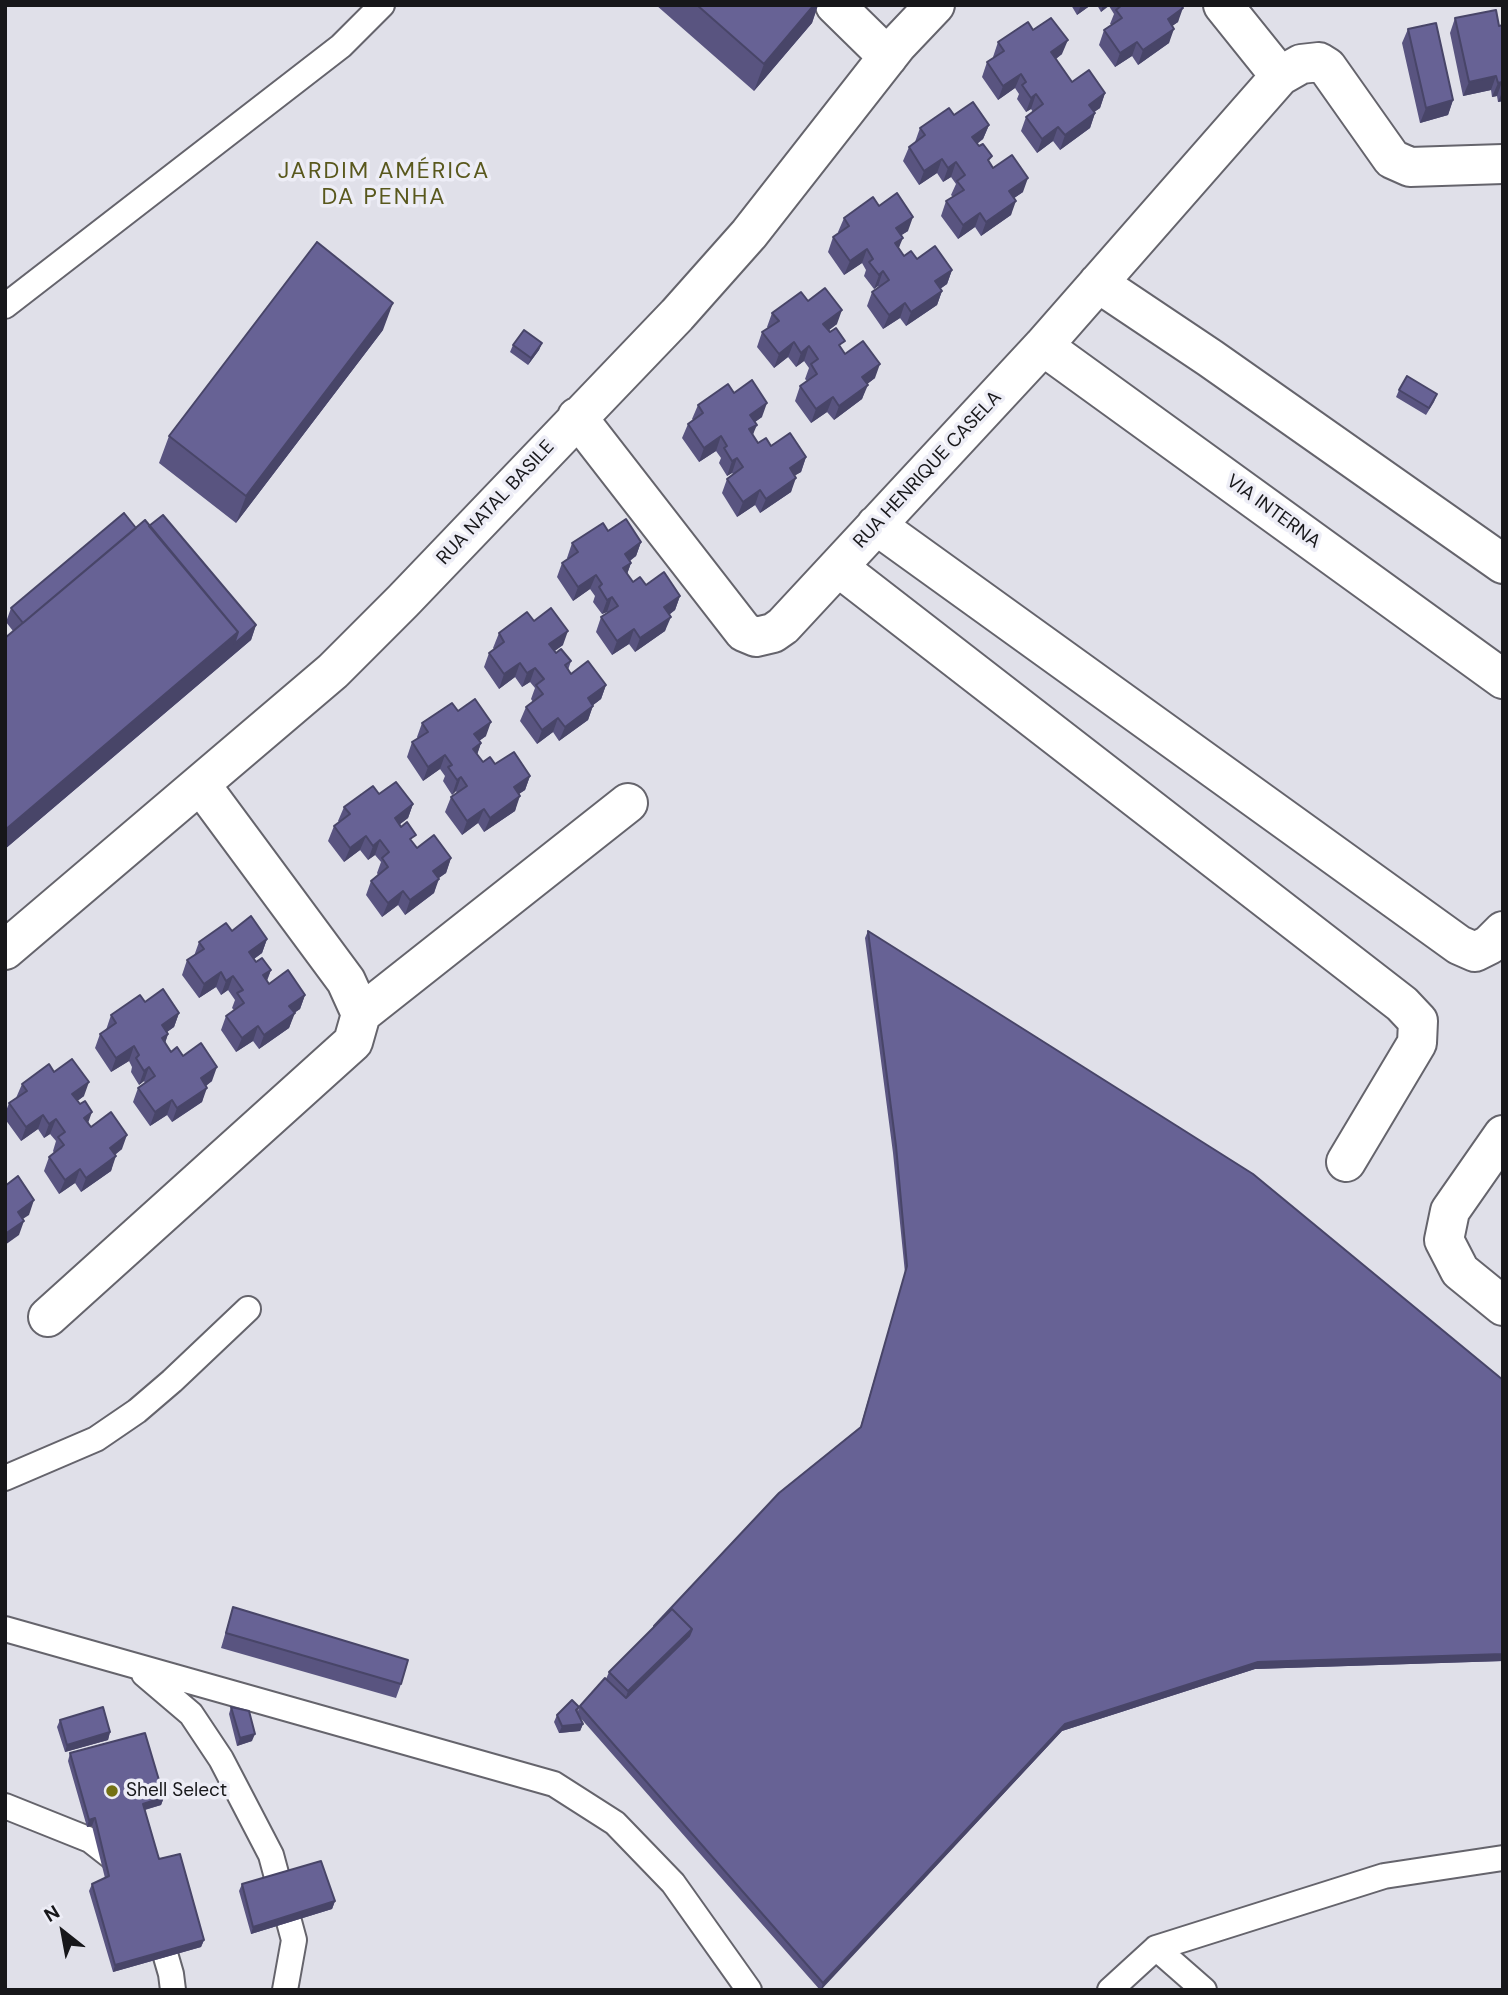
<!DOCTYPE html>
<html>
<head>
<meta charset="utf-8">
<style>
	body { margin:0 }
	#map { position:relative; width:1508px; height:1995px; overflow:hidden; background:#e0e0e9; font-family:"DM Sans",sans-serif }
	canvas { display:block }
	.frame { position:absolute; inset:0; border:7px solid #17171a; pointer-events:none }
	.north { position:absolute; left:28px; top:1897px; width:70px; height:70px; -webkit-text-stroke:5px #ededf6; paint-order:stroke; rotate:329deg; font-size:19px; font-weight:700; line-height:28px; text-align:center; color:#17171a }
	.north::after { content:''; display:block; margin:auto; width:24px; height:32px; background:#17171a; clip-path:polygon(50% 0,100% 100%,50% 72%,0 100%) }
</style>
</head>
<body>
<div id="map">
<canvas width="1508" height="1995"></canvas>
<div class="frame"></div>
<div class="north">N</div>
</div>
<script>
const ctx = document.querySelector('canvas').getContext('2d');
ctx.lineJoin = 'round';
function poly(rows) {
  const path = new Path2D();
  for (const r of rows) {
    path.moveTo(r[0], r[1]);
    for (let i = 2; i < r.length; i += 2) path.lineTo(r[i], r[i + 1]);
  }
  return path;
}
function stroke(path, color, width, dash) {
  ctx.strokeStyle = color;
  ctx.lineWidth = width;
  ctx.lineCap = dash ? 'butt' : 'round';
  ctx.setLineDash(dash || []);
  ctx.stroke(path);
}
function fillPath(path, color) {
  ctx.fillStyle = color;
  ctx.fill(path, 'evenodd');
}
function label(font, color, halo, rows, align = 'center') {
  ctx.font = font + ' "DM Sans",sans-serif';
  ctx.lineWidth = 7;
  ctx.setLineDash([]);
  ctx.textBaseline = 'middle';
  ctx.strokeStyle = halo;
  ctx.fillStyle = color;
  for (const [text, x, y, turn = 0] of rows) {
    ctx.save();
    ctx.translate(x, y);
    ctx.rotate((+turn || 0) * Math.PI / 180);
    ctx.textAlign = isNaN(turn) ? turn : align;
    if (halo) ctx.strokeText(text, 0, 0);
    ctx.fillText(text, 0, 0);
    ctx.restore();
  }
}
const service = poly([
	[5,306,341,46,382,5],
	[5,1478,96,1439,137,1411,172,1381,248,1309],
	[5,1629,554,1784,615,1823,673,1883,749,1990],
	[144,1674,191,1714,221,1759,271,1855,294,1940,285,1990],
	[5,1806,90,1840,122,1865],
	[157,1926,171,1974,173,1990],
	[1156,1948,1204,1990],
	[1110,1990,1156,1948,1384,1876,1503,1858]
]);
const minor = poly([
	[835,5,888,57],
	[1223,5,1280,76],
	[1098,283,1210,358,1503,564],
	[1043,346,1503,679],
	[577,417,744,632,756,637,773,633,783,626,1043,346,1280,76,1301,64,1319,62,1327,67,1392,159,1410,167,1503,164],
	[876,525,1459,945,1475,952,1489,945,1503,931],
	[838,567,1402,1004,1418,1021,1417,1043,1346,1162],
	[5,950,333,671,403,601,677,315,749,234,897,45,935,5],
	[361,1014,628,803],
	[1503,1135,1450,1211,1444,1240,1460,1271,1503,1306],
	[48,1317,353,1042,361,1014,346,981,201,785]
]);
stroke(service, '#65646c', 28);
stroke(minor, '#65646c', 42);
stroke(service, '#fff', 24);
stroke(minor, '#fff', 38);
fillPath(poly([
	[656,5,818,5,812,23,754,91],
	[1071,5,1091,5,1077,15],
	[1097,5,1181,5,1178,22,1172,26,1169,43,1138,65,1132,56,1115,67,1099,45,1104,30,1112,25,1110,24,1114,14,1109,6,1101,12],
	[1455,18,1499,26,1503,25,1503,101,1498,102,1497,96,1492,97,1491,90,1463,96,1450,33],
	[1408,29,1453,100,1448,115,1420,123,1402,43],
	[1033,30,1062,54,1056,59,1072,82,1105,93,1100,108,1094,112,1095,113,1090,128,1060,150,1053,141,1037,153,1021,131,1026,117,1033,112,1031,109,1026,112,1017,99,1019,94,1015,88,998,100,982,77,987,62,994,58,993,57,998,42],
	[954,115,989,125,983,139,977,144,993,168,1023,192,1014,198,1011,215,981,236,975,227,958,239,941,216,946,201,953,197,951,195,956,184,951,177,943,182,937,173,919,185,903,161,909,147,915,142,920,128],
	[879,206,908,231,901,235,899,248,904,256,917,259,952,270,947,284,940,289,942,291,937,305,906,326,900,318,883,329,867,306,872,292,879,287,878,286,874,289,864,276,866,270,862,263,844,275,828,252,833,237,839,233,838,232,844,218],
	[808,301,837,324,828,331,845,354,875,378,867,384,862,399,834,420,827,412,811,423,795,401,800,386,807,381,805,379,809,368,804,361,796,367,788,357,774,368,757,347,762,332,768,328,767,327,772,313],
	[383,330,236,523,159,463,169,436],
	[542,343,539,350,528,365,510,352,513,345],
	[1399,390,1437,394,1434,402,1426,415,1396,397],
	[734,393,762,417,755,422,753,435,758,443,771,446,806,457,801,472,795,475,791,492,760,513,755,505,737,517,722,493,727,479,733,474,732,473,727,476,719,463,721,458,716,451,699,462,682,438,688,424,693,420,692,419,698,405],
	[149,526,256,625,251,640,5,849,5,638,13,631,6,622,11,608,136,528],
	[608,531,641,542,636,556,630,561,631,563,627,574,633,582,646,585,680,596,675,610,669,615,665,631,635,652,629,644,612,655,596,632,601,617,608,613,607,612,602,614,593,602,595,596,590,589,573,601,557,577,562,563,568,559,567,558,572,543],
	[534,621,563,645,554,651,571,661,568,670,571,674,606,685,601,699,593,705,588,720,559,741,553,732,537,744,520,721,526,707,533,702,531,699,535,688,530,682,522,687,515,677,499,689,484,667,489,653,494,649,493,648,499,633],
	[458,711,486,736,479,741,481,743,477,754,483,762,495,764,530,776,525,790,519,794,515,811,484,832,478,823,462,835,445,812,451,797,457,793,456,791,452,795,443,781,445,776,440,769,423,781,407,757,412,742,418,739,417,737,422,723],
	[379,794,413,804,408,818,400,824,417,848,451,858,446,873,438,878,434,893,405,915,398,905,382,917,366,895,371,881,378,875,377,873,381,862,375,855,368,860,360,850,344,862,328,841,334,826,339,822,338,821,344,807],
	[232,931,267,939,262,953,254,959,256,962,271,970,267,981,269,984,305,995,300,1009,294,1013,289,1028,259,1049,253,1041,236,1052,221,1030,226,1016,234,1010,232,1008,235,1000,228,990,221,995,216,987,199,998,182,975,187,960,194,956,199,942],
	[868,931,1503,1380,1503,1661,1255,1669,1062,1731,820,1990,577,1714,583,1724,580,1731,559,1733,554,1722,557,1715,579,1707,577,1713,580,1706,606,1679,609,1672,860,1428,905,1273,893,1153,865,938],
	[145,1002,179,1013,174,1027,167,1032,168,1034,165,1043,171,1052,183,1056,212,1081,206,1086,202,1102,172,1122,167,1115,150,1126,133,1102,138,1088,145,1083,144,1081,139,1085,131,1072,132,1067,129,1061,111,1072,95,1048,100,1034,106,1030,111,1015],
	[54,1072,84,1096,77,1101,91,1127,122,1149,115,1155,111,1171,81,1192,75,1183,59,1194,44,1171,49,1157,54,1153,53,1151,56,1141,50,1134,44,1138,38,1129,21,1141,5,1119,5,1114,9,1103,16,1098,22,1084],
	[233,1607,401,1684,396,1698,221,1648],
	[231,1707,252,1741,237,1746,229,1714],
	[60,1720,110,1732,108,1740,65,1752,57,1727],
	[70,1753,164,1797,161,1805,145,1810,159,1859,204,1940,201,1947,113,1972,89,1891,92,1884,105,1878,92,1826,87,1827,68,1761],
	[242,1884,335,1901,332,1909,251,1934,239,1891]
]), '#595480');
fillPath(poly([
	[814,5,818,5,812,23,754,91,764,64],
	[1081,5,1091,5,1077,15],
	[1103,5,1109,5,1101,12],
	[1183,8,1178,22,1162,33,1168,19],
	[1174,29,1169,43,1138,65,1143,50],
	[1068,40,1062,54,1046,66,1051,52],
	[1137,42,1132,56,1115,67,1120,53],
	[1021,74,1015,88,998,100,1003,86],
	[1496,76,1491,90,1463,96,1469,82],
	[1502,82,1497,96,1492,97,1498,83],
	[1503,90,1503,101,1498,102],
	[1105,93,1100,108,1084,119,1089,105],
	[1036,94,1031,109,1026,112,1031,98],
	[1453,100,1448,115,1420,123,1426,108],
	[1095,113,1090,128,1060,150,1065,135],
	[989,125,983,139,967,151,972,137],
	[1058,127,1053,141,1037,153,1042,139],
	[942,159,937,173,919,185,924,171],
	[956,162,951,177,943,182,948,168],
	[1028,178,1023,192,1004,205,1009,191],
	[1016,201,1011,215,981,236,986,222],
	[980,213,975,227,958,239,963,225],
	[913,217,908,231,891,242,896,228],
	[903,238,897,252,895,243],
	[867,249,862,263,844,275,850,261],
	[952,270,947,284,930,296,935,281],
	[883,271,878,286,874,289,879,275],
	[942,291,937,305,906,326,911,312],
	[393,303,383,330,236,523,246,496],
	[905,303,900,318,883,329,889,315],
	[842,310,837,324,818,338,823,324],
	[794,342,788,357,774,368,779,354],
	[542,343,539,350,528,365,531,358],
	[809,346,804,361,796,367,801,353],
	[880,364,875,378,857,392,862,377],
	[868,385,862,399,834,420,839,406],
	[833,397,827,412,811,423,816,409],
	[767,403,762,417,745,429,750,415],
	[757,425,751,439,749,429],
	[721,436,716,451,699,462,704,448],
	[806,457,801,472,784,482,790,468],
	[737,458,732,473,727,476,732,461],
	[796,478,791,492,760,513,766,499],
	[760,490,755,505,737,517,743,502],
	[641,542,636,556,619,568,625,554],
	[631,563,626,577,623,568],
	[596,575,590,589,573,601,578,587],
	[680,596,675,610,659,622,664,607],
	[612,597,607,612,602,614,607,600],
	[671,617,665,631,635,652,640,638],
	[256,625,251,640,5,849,5,830,238,632],
	[634,629,629,644,612,655,617,641],
	[568,631,563,645,544,659,549,644],
	[520,663,515,677,499,689,504,674],
	[535,668,530,682,522,687,527,673],
	[606,685,601,699,583,713,588,698],
	[593,706,588,720,559,741,565,727],
	[558,718,553,732,537,744,542,730],
	[491,722,486,736,469,748,474,734],
	[481,743,476,758,473,749],
	[445,755,440,769,423,781,428,767],
	[530,776,525,790,508,801,514,787],
	[461,777,456,791,452,795,457,780],
	[520,796,515,811,484,832,490,818],
	[413,804,408,818,390,832,395,818],
	[484,809,478,823,462,835,467,821],
	[366,836,360,850,344,862,350,848],
	[380,840,375,855,368,860,373,846],
	[451,858,446,873,428,886,433,871],
	[439,879,434,893,405,915,410,900],
	[403,891,398,905,382,917,388,903],
	[267,939,262,953,244,966,249,952],
	[271,970,265,984,263,975],
	[221,972,216,987,199,998,204,984],
	[233,976,228,990,221,995,226,981],
	[305,995,300,1009,284,1020,289,1006],
	[179,1013,174,1027,157,1039,162,1025],
	[295,1013,289,1028,259,1049,264,1035],
	[258,1026,253,1041,236,1052,242,1038],
	[168,1034,163,1049,162,1038],
	[134,1046,129,1061,111,1072,116,1058],
	[149,1067,144,1081,139,1085,144,1071],
	[217,1067,212,1081,196,1093,201,1078],
	[89,1082,84,1096,67,1109,72,1094],
	[207,1088,202,1102,172,1122,177,1108],
	[172,1100,167,1115,150,1126,155,1112],
	[92,1112,87,1126,84,1118],
	[43,1115,38,1129,21,1141,26,1127],
	[56,1119,50,1134,44,1138,49,1124],
	[127,1135,122,1149,105,1162,110,1148],
	[116,1156,111,1171,81,1192,86,1178],
	[80,1169,75,1183,59,1194,65,1180],
	[34,1200,29,1215,12,1226,18,1212],
	[24,1221,19,1235,5,1245,5,1234],
	[692,1629,687,1643,623,1706,628,1691],
	[1503,1654,1503,1661,1255,1669,1062,1731,821,1990,823,1983,1065,1724,1258,1662],
	[583,1724,580,1731,559,1733,562,1726],
	[110,1732,108,1740,65,1752,67,1745],
	[255,1734,252,1741,237,1746,240,1738],
	[164,1797,161,1805,140,1811,143,1804],
	[95,1818,92,1826,87,1827,89,1820],
	[335,1901,332,1909,251,1934,253,1927],
	[204,1940,201,1947,113,1972,115,1965]
]), '#484568');
const building = poly([
	[697,5,814,5,764,64,697,5],
	[1122,5,1181,5,1183,8,1168,19,1174,29,1143,50,1137,42,1120,53,1104,30,1122,18,1116,10,1122,5],
	[1496,10,1499,26,1503,25,1503,85,1502,82,1498,83,1496,76,1469,82,1455,18,1496,10],
	[1051,18,1068,40,1051,52,1072,82,1089,70,1105,93,1089,105,1095,113,1065,135,1058,127,1042,139,1026,117,1043,104,1036,94,1031,98,1022,85,1026,82,1021,74,1003,86,987,62,1004,51,998,42,1028,22,1033,30,1051,18],
	[1436,23,1453,100,1426,108,1408,29,1436,23],
	[973,102,989,125,972,137,979,146,983,144,992,156,988,160,993,168,1012,155,1028,178,1009,191,1016,201,986,222,980,213,963,225,946,201,964,190,957,181,965,175,956,162,948,168,942,159,924,171,909,147,925,135,920,128,949,108,954,115,973,102],
	[897,193,913,217,896,228,903,238,895,243,904,256,911,251,917,259,935,246,952,270,935,281,942,291,911,312,905,303,889,315,872,292,889,280,883,271,879,275,869,262,873,259,867,249,850,261,833,237,849,226,844,218,873,197,879,206,897,193],
	[317,242,393,303,246,496,169,436,317,242],
	[825,288,842,310,823,324,830,332,836,328,845,341,839,345,845,354,863,341,880,364,862,377,868,385,839,406,833,397,816,409,800,386,817,374,811,364,818,359,809,346,801,353,794,342,779,354,762,332,779,321,772,313,801,292,808,301,825,288],
	[524,330,542,343,531,358,513,345,524,330],
	[1407,376,1437,394,1429,408,1399,390,1407,376],
	[752,380,767,403,750,415,757,425,749,429,758,443,766,438,771,446,790,433,806,457,790,468,796,478,766,499,760,490,743,502,727,479,743,467,737,458,732,461,724,448,727,446,721,436,704,448,688,424,703,413,698,405,728,384,734,393,752,380],
	[124,513,136,528,23,623,11,608,124,513],
	[163,515,256,625,234,644,238,632,149,526,163,515],
	[626,519,641,542,625,554,631,563,623,568,633,582,640,577,646,585,664,572,680,596,664,607,671,617,640,638,634,629,617,641,601,617,618,606,612,597,607,600,599,587,602,584,596,575,578,587,562,563,578,552,572,543,603,523,608,531,626,519],
	[145,520,238,632,5,830,5,638,145,520],
	[551,608,568,631,549,644,556,653,561,649,571,661,565,665,571,674,588,661,606,685,588,698,593,706,565,727,558,718,542,730,526,707,543,694,536,685,544,679,535,668,527,673,520,663,504,674,489,653,504,642,499,633,527,612,534,621,551,608],
	[475,699,491,722,474,734,481,743,473,749,483,762,490,757,495,764,514,752,530,776,514,787,520,796,490,818,484,809,467,821,451,797,467,786,461,777,457,780,448,767,452,765,445,755,428,767,412,742,428,732,422,723,452,703,458,711,475,699],
	[396,782,413,804,395,818,401,827,407,822,416,835,410,839,417,848,434,835,451,858,433,871,439,879,410,900,403,891,388,903,371,881,388,867,382,858,389,852,380,840,373,846,366,836,350,848,334,826,350,814,344,807,373,786,379,794,396,782],
	[251,916,267,939,249,952,256,962,262,958,271,970,263,975,269,984,288,970,305,995,289,1006,295,1013,264,1035,258,1026,242,1038,226,1016,244,1003,237,993,243,990,233,976,226,981,221,972,204,984,187,960,204,949,199,942,226,923,232,931,251,916],
	[868,931,1253,1174,1503,1380,1503,1654,1258,1662,1065,1724,823,1983,580,1706,605,1678,626,1698,689,1636,692,1629,672,1609,654,1626,779,1493,861,1427,907,1266,896,1146,868,931],
	[163,989,179,1013,162,1025,168,1034,162,1038,171,1052,177,1047,183,1056,201,1043,217,1067,201,1078,207,1088,177,1108,172,1100,155,1112,138,1088,155,1076,149,1067,144,1071,136,1058,139,1055,134,1046,116,1058,100,1034,116,1023,111,1015,140,995,145,1002,163,989],
	[72,1059,89,1082,72,1094,80,1104,85,1101,92,1112,84,1118,91,1127,111,1112,127,1135,110,1148,116,1156,86,1178,80,1169,65,1180,49,1157,64,1145,58,1137,65,1132,56,1119,49,1124,43,1115,26,1127,9,1103,27,1091,22,1084,49,1064,54,1072,72,1059],
	[18,1176,34,1200,18,1212,24,1221,5,1234,5,1186,18,1176],
	[233,1607,408,1660,401,1684,226,1633,233,1607],
	[672,1609,692,1629,628,1691,609,1672,672,1609],
	[572,1700,579,1707,576,1710,583,1724,562,1726,557,1715,572,1700],
	[103,1707,110,1732,67,1745,60,1720,103,1707],
	[231,1707,249,1711,255,1734,240,1738,231,1707],
	[145,1733,164,1797,143,1804,159,1859,180,1854,204,1940,115,1965,92,1884,109,1876,95,1818,89,1820,70,1753,145,1733],
	[321,1861,335,1901,253,1927,242,1884,321,1861]
]);
fillPath(building, '#676295');
stroke(building, '#484568', 2);
for (const [x, y, r, color] of [
	[112,1791,7,"#737114"]
]) {
  const dot = new Path2D();
  dot.arc(x, y, r, 0, 2 * Math.PI);
  ctx.fillStyle = color;
  ctx.fill(dot);
  stroke(dot, '#ededf6', 2.5);
}
label('19px', '#17171a', '#ededf6', [
	["RUA HENRIQUE CASELA",928,470,-47],
	["RUA NATAL BASILE",496,503,-47],
	["VIA INTERNA",1273,512,36]
]);
label('19px', '#17171a', '#ededf6', [
	["Shell Select",126,1791]
], 'left');
ctx.letterSpacing = '2px';
label('23px', '#59581d', '#ededf6', [
	["JARDIM AMÉRICA",384,172],
	["DA PENHA",384,198]
]);
ctx.letterSpacing = '0px';
</script>
</body>
</html>
